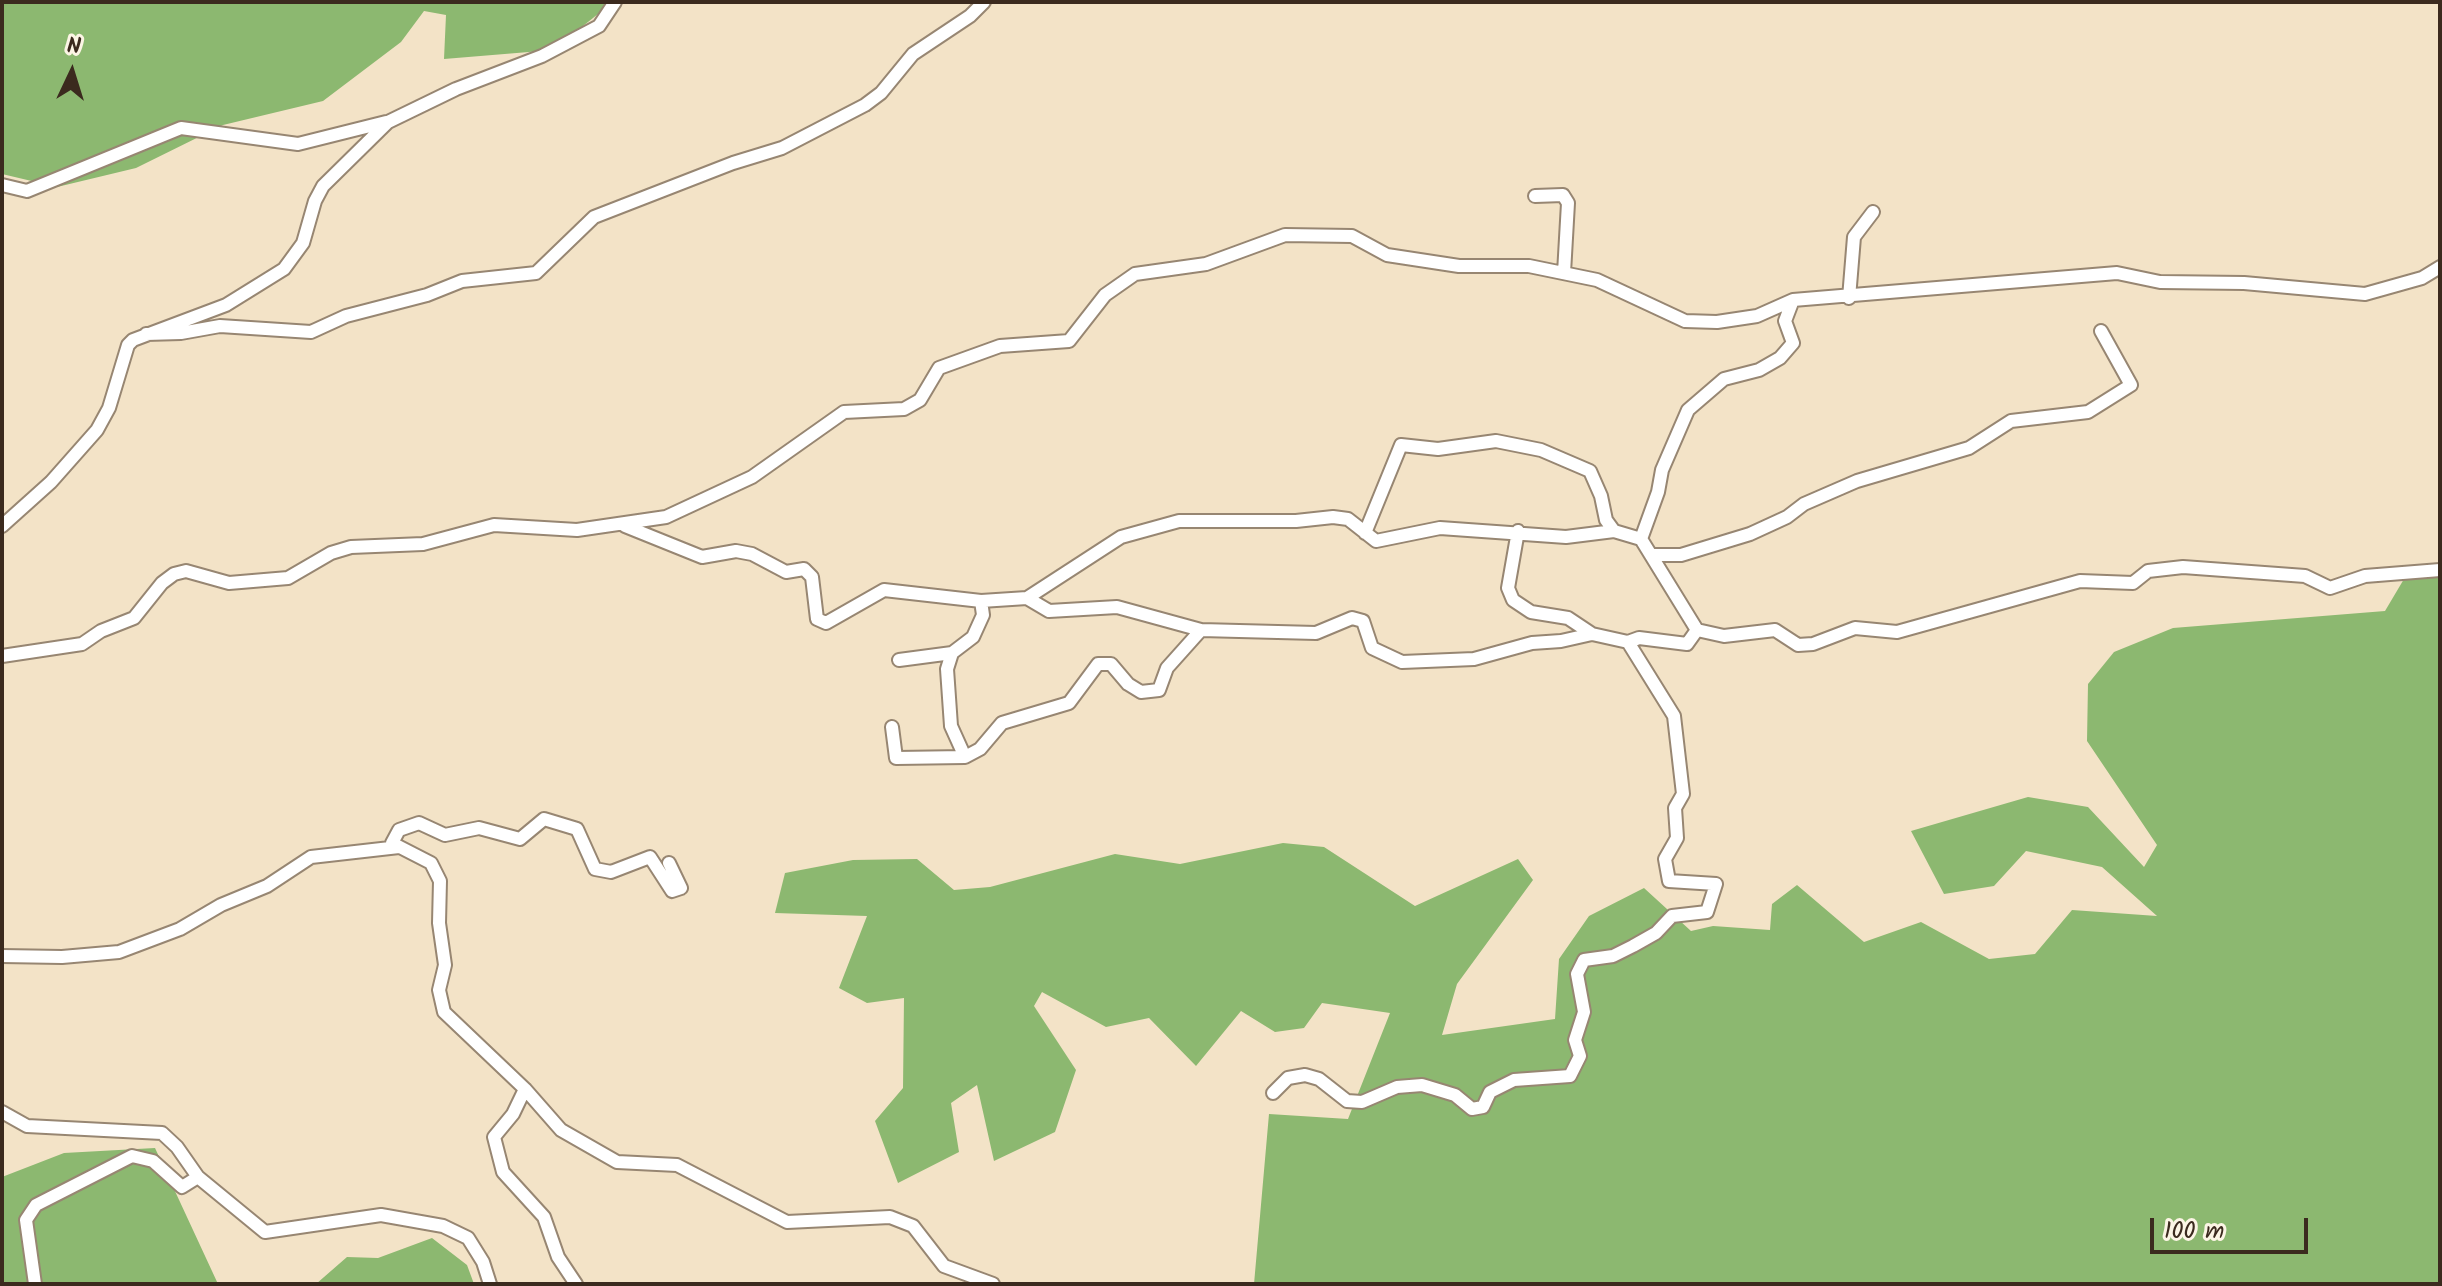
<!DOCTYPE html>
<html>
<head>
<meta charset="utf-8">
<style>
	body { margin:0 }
	#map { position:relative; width:2442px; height:1286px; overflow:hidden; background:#f3e3c7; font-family:Kalam,sans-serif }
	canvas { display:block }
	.frame { position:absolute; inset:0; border:4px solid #3b2a1e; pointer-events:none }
	.north { position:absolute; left:32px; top:32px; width:80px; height:80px; -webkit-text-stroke:6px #fcf5e5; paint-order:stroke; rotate:4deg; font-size:22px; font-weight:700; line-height:32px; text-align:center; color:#3b2a1e }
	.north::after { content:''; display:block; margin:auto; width:28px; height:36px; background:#3b2a1e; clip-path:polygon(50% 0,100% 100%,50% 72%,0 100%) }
	.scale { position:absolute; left:2150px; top:1218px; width:158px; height:36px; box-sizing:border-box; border:4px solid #3b2a1e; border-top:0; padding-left:10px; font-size:24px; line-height:28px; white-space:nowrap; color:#3b2a1e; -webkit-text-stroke:6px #fcf5e5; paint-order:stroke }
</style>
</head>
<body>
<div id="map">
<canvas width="2442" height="1286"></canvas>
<div class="frame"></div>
<div class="north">N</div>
<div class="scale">100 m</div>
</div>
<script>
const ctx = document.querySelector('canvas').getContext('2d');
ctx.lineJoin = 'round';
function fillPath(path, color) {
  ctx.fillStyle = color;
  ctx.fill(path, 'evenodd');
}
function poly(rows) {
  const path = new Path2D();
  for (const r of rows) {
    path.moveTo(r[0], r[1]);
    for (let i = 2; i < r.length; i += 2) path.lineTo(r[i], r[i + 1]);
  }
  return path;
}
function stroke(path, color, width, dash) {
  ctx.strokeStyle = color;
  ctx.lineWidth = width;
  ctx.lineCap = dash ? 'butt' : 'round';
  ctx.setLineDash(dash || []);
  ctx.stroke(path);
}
fillPath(poly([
	[2,2,613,2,553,50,444,59,446,15,424,11,401,42,323,101,223,125,136,168,57,187,2,174],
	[2440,574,2440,1284,1254,1284,1269,1114,1348,1119,1390,1013,1322,1003,1304,1028,1275,1032,1241,1011,1196,1066,1149,1018,1106,1027,1042,992,1034,1006,1076,1070,1055,1132,994,1161,977,1085,951,1103,959,1152,898,1183,875,1121,903,1088,904,998,867,1003,839,988,867,916,775,913,785,873,853,860,917,859,954,890,990,887,1115,854,1180,864,1283,843,1324,847,1415,906,1518,859,1533,880,1457,984,1442,1035,1555,1019,1559,959,1589,916,1644,888,1691,931,1713,926,1770,930,1772,904,1797,885,1864,942,1921,922,1989,959,2035,954,2072,910,2157,916,2102,867,2026,851,1994,886,1944,894,1911,831,2028,797,2088,807,2144,867,2157,845,2087,741,2088,684,2114,652,2173,628,2385,611,2404,579],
	[155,1148,218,1284,2,1284,2,1177,64,1153],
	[432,1238,467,1265,474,1284,316,1284,347,1257,378,1258]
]), '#8cb870');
const minor = poly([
	[2,185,27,191,181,128,298,144,386,122],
	[1535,196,1563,195,1568,203,1564,273],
	[1849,298,1854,237,1873,212],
	[146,334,181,333,220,326,311,332,346,316,427,295,462,281,536,273,594,217,733,163,782,148,865,105,881,93,913,54,970,16,984,2],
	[2,526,51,482,97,430,109,408,128,345,133,340,226,305,284,269,303,243,315,201,323,186,388,122,456,89,542,56,599,26,615,2],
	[625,526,702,557,736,551,752,554,786,572,804,569,812,577,817,619,826,623,884,590,981,601,1027,598,1121,537,1179,521,1296,521,1333,517,1348,519,1376,541,1440,528,1566,537,1614,531,1641,539,1697,630,1724,636,1775,630,1798,645,1813,644,1855,628,1897,632,2080,581,2133,583,2148,571,2183,567,2305,576,2330,588,2365,576,2440,570],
	[1365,533,1401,445,1438,449,1496,441,1541,450,1590,471,1601,496,1606,520,1614,531],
	[1641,539,1658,492,1662,470,1688,410,1724,379,1759,370,1780,358,1793,343,1785,321,1793,300],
	[1652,555,1681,555,1750,534,1787,517,1804,504,1857,481,1969,448,2011,421,2088,412,2131,385,2101,331],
	[1027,598,1049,611,1117,607,1201,630,1316,633,1352,618,1363,621,1372,648,1402,662,1474,659,1532,643,1561,641,1592,634],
	[1628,642,1639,638,1687,644,1697,630],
	[2,656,82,644,101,631,134,618,162,583,174,574,186,571,229,583,288,578,331,553,351,547,423,544,494,525,577,530,666,517,752,477,844,412,904,409,920,400,939,368,1000,346,1069,341,1105,295,1135,274,1206,264,1285,235,1352,236,1387,255,1459,266,1529,266,1597,280,1685,321,1717,322,1757,316,1793,300,2117,273,2160,282,2244,283,2365,294,2422,278,2440,267],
	[899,660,952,653,973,637,983,615,981,601],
	[892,727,896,758,965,757,951,726,947,669,952,653],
	[965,757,980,749,1002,723,1069,703,1098,664,1111,664,1128,684,1141,692,1159,690,1167,668,1201,630],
	[669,863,681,888,672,891,650,857,611,872,595,869,577,829,544,819,520,839,479,828,445,835,419,823,399,830,392,843,431,863,440,881,439,923,445,965,439,990,444,1012,525,1089,561,1130,617,1162,677,1165,787,1222,890,1217,913,1226,944,1266,993,1284],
	[2,956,62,957,119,952,180,929,221,905,267,886,311,857,399,847],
	[525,1089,513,1114,494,1137,503,1172,544,1217,558,1257,576,1284],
	[1273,1093,1288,1078,1305,1075,1319,1079,1347,1101,1362,1102,1397,1087,1422,1085,1455,1095,1472,1109,1483,1107,1490,1092,1514,1080,1570,1076,1580,1056,1575,1040,1584,1012,1577,974,1584,960,1613,956,1633,946,1656,933,1672,916,1707,912,1716,884,1669,881,1665,859,1677,838,1675,808,1683,794,1674,716,1628,642,1592,634,1568,618,1531,612,1513,600,1508,588,1518,531],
	[2,1112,27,1126,162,1133,177,1147,198,1177,265,1232,381,1215,443,1226,468,1238,483,1262,490,1284],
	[35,1284,26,1220,36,1205,132,1156,153,1161,182,1187,198,1177]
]);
stroke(minor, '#978672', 16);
stroke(minor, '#fff', 12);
</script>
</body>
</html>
